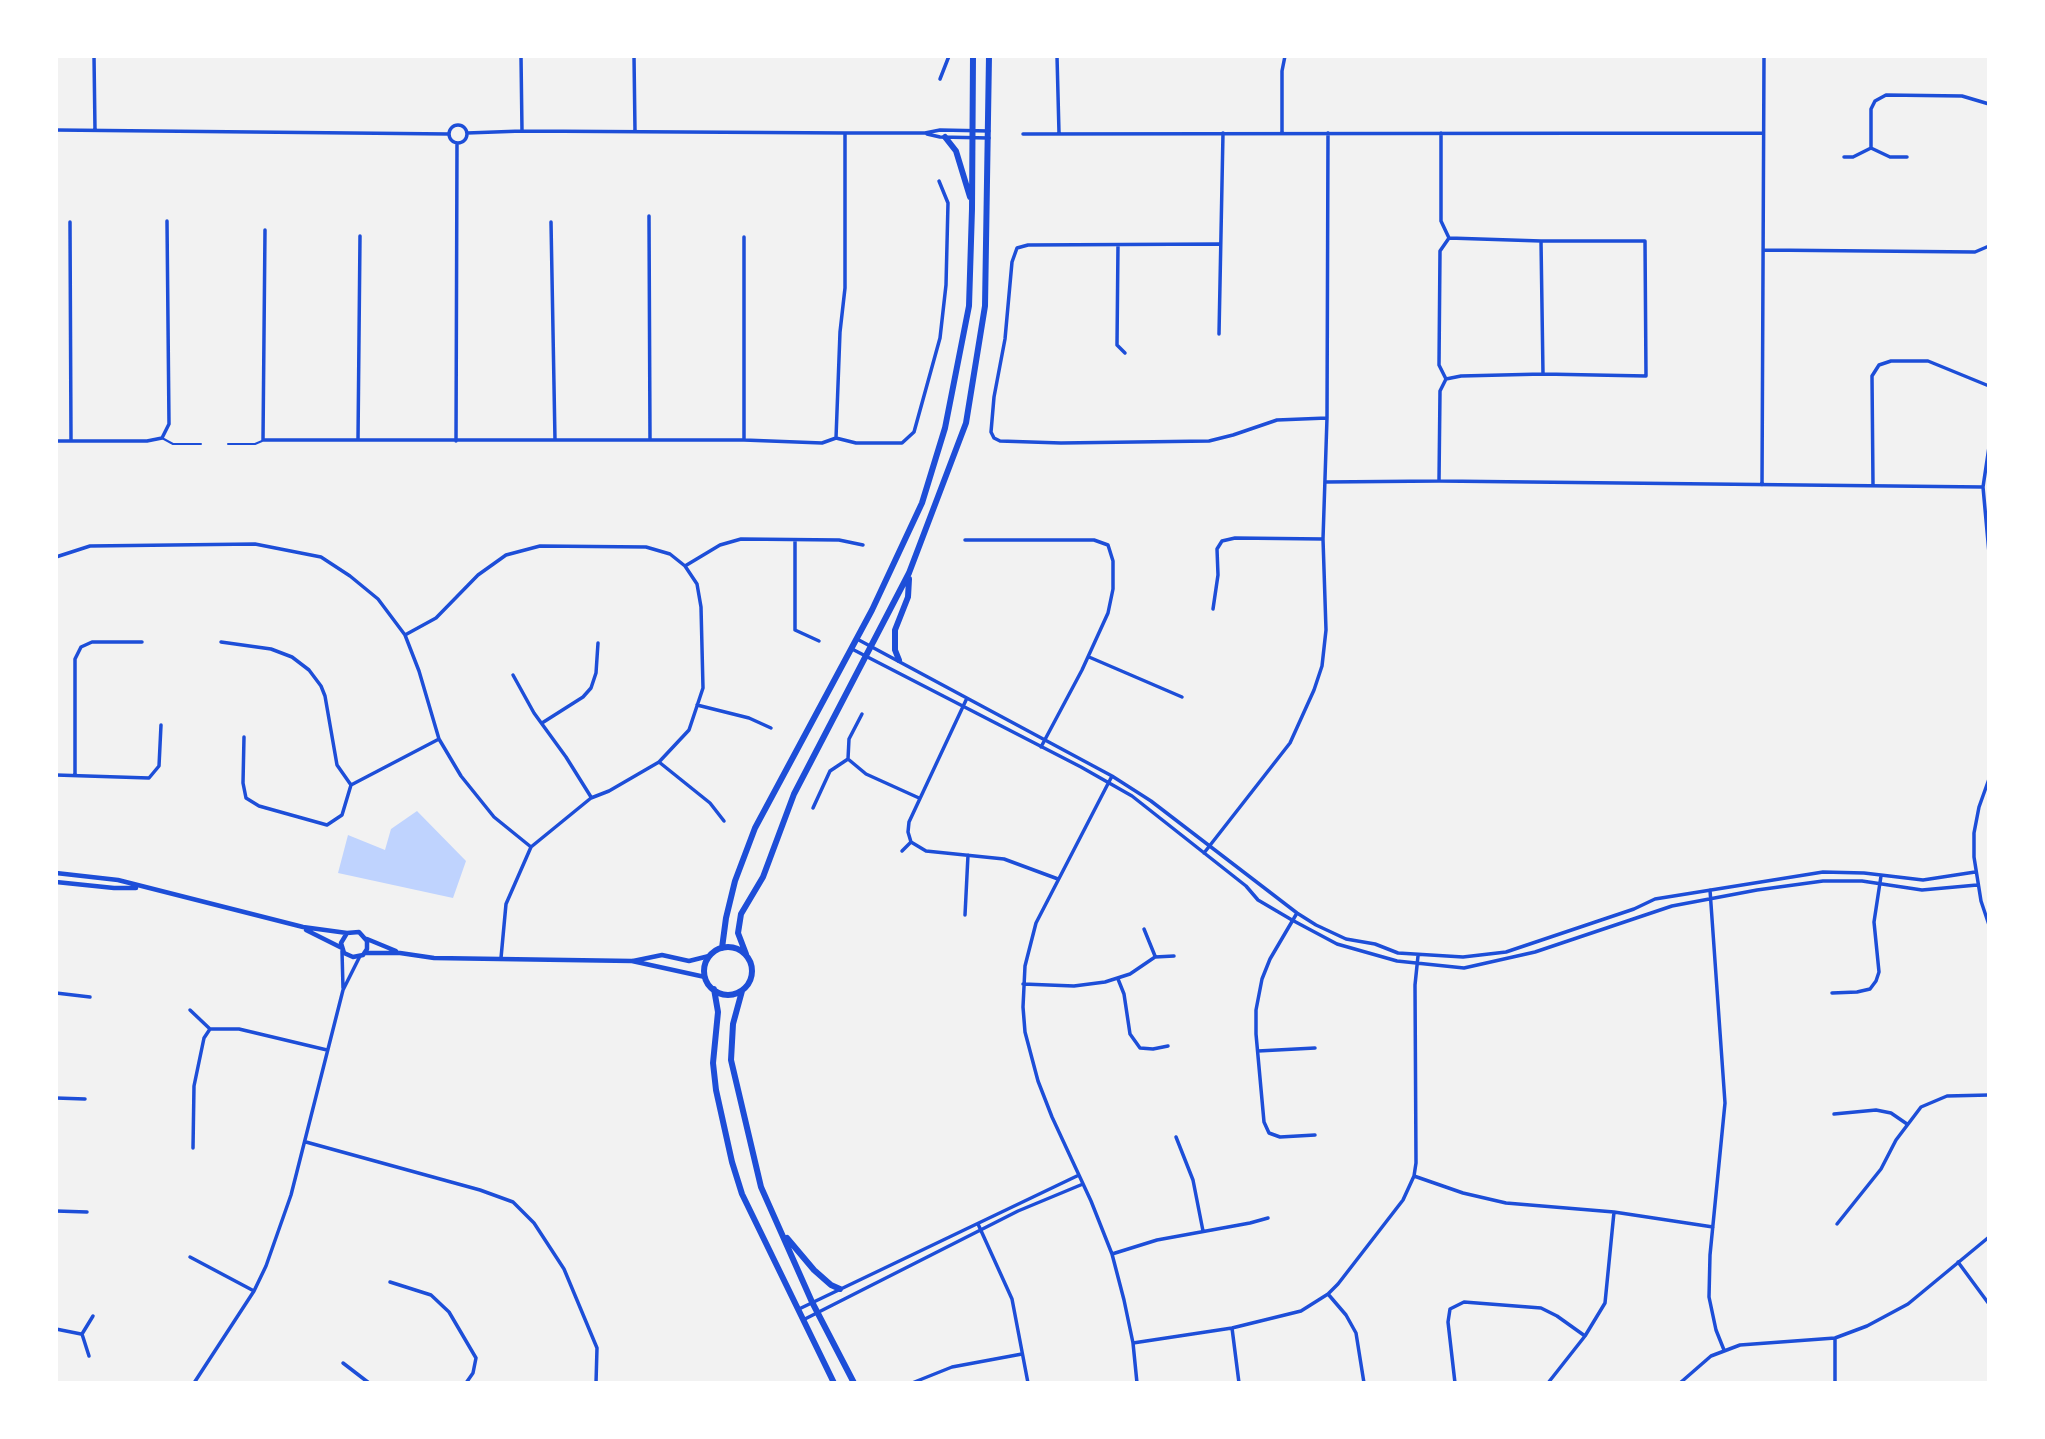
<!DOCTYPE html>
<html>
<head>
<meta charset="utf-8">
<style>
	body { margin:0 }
	#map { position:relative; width:2045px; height:1439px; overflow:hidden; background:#f2f2f2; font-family:Jost,sans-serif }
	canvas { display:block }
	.frame { position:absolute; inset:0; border:58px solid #fff; pointer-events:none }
</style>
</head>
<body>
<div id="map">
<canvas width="2045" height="1439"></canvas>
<div class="frame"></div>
</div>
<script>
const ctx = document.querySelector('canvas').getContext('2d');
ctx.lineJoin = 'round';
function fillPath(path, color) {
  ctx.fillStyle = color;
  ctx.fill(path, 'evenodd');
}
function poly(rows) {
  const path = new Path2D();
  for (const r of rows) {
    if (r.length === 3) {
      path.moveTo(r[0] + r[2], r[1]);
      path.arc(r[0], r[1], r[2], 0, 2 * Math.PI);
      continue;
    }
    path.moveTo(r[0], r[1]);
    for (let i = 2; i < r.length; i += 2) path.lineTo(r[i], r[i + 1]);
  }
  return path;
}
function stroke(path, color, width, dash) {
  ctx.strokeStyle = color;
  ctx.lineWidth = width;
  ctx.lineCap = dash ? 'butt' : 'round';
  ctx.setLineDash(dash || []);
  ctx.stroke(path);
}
fillPath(poly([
	[417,811,466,861,453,898,338,873,348,835,385,850,391,829]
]), '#bfd3fe');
stroke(poly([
	[162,438,173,444,201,444],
	[228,444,255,444,262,441]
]), '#1d4ed8', 2);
stroke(poly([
	[94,56,95,130],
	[521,56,522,131],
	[634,56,635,131],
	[1057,56,1059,133],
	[940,79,949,56],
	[458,134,9],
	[56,130,449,134],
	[467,133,522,131,845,133,925,133,940,130,989,131],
	[1282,133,1282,71,1285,56],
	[927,134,940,137,989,138],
	[1023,134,1763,133],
	[1871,148,1871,109,1875,101,1886,95,1962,96,1989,104],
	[1844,157,1853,157,1871,148,1890,157,1907,157],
	[649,216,650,440],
	[70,222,71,440],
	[551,222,555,440],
	[265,230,263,440,744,440,822,443,836,438,840,332,845,288,845,133],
	[744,237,744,440],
	[1541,241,1543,374],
	[1219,244,1028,245,1017,248,1012,262,1005,339,994,397,991,432,994,438,1000,441,1061,443,1209,441,1233,435,1277,420,1327,418],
	[1118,245,1117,345,1125,353],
	[1763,250,1975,252,1989,246],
	[1219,334,1223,133],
	[1446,379,1439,365,1440,251,1449,238],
	[836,438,856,443,902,443,914,432,940,338,946,285,948,203,939,181],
	[358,440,360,236],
	[56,441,147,441,162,438,169,424,167,221],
	[456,441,457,143],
	[1989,447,1983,487,1989,553],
	[1439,481,1440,391,1446,379,1461,376,1543,374,1646,376,1645,241,1541,241,1449,238,1441,221,1441,133],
	[1325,482,1439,481,1983,487],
	[1762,485,1764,56],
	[1873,485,1872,376,1879,365,1891,361,1928,361,1989,386],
	[965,540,1094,540,1108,545,1113,561,1113,589,1108,613,1082,670,1041,747],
	[795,541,795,630,819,641],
	[56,557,90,546,255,544,321,557,350,576,378,599,405,635,419,671,439,739,461,776,494,817,531,847],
	[685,566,720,545,741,539,839,540,863,545],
	[1213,609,1218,575,1217,549,1222,541,1235,538,1323,539],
	[405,635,436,618,478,575,506,555,540,546,646,547,670,554,685,566,697,584,701,607,703,688,689,730,659,762,609,791,591,798,531,847,506,904,501,958],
	[857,639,1112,776,1151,801,1297,913,1316,925,1346,939,1375,944,1398,953,1463,957,1506,952,1634,909,1655,899,1823,872,1864,873,1923,880,1975,872],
	[221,642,271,649,292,657,309,670,321,686,325,696,337,765,351,785],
	[852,649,1081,767,1132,796,1246,886,1258,900,1292,920,1337,944,1397,961,1464,968,1535,952,1672,906,1757,890,1823,881,1862,881,1922,890,1977,885],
	[1089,657,1182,697],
	[513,675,534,713,566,757,591,797],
	[967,698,909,822,908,832,911,842,926,851,1004,859,1058,879],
	[697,705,749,718,771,728],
	[542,723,583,697,591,688,596,673,598,643],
	[244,737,243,783,246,798,259,806,327,825,342,815,351,785,439,739],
	[848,759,866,774,919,798],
	[659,762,710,803,724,821],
	[56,775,149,778,159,766,161,725],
	[75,775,75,659,81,647,92,642,142,642],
	[1112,776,1036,923,1025,966,1023,1007,1025,1032,1038,1081,1052,1117,1091,1201,1112,1254,1124,1300,1133,1343,1137,1383],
	[1989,779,1979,807,1974,833,1974,857,1981,901,1989,925],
	[813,808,830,771,848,759,849,739,862,714],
	[902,851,911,842],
	[1204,853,1290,743,1314,690,1322,666,1326,630,1323,539,1327,418,1328,133],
	[1710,890,1725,1103,1710,1255,1709,1297,1716,1330,1724,1350],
	[1297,913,1270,959,1262,979,1256,1010,1256,1034,1264,1122,1269,1133,1280,1137,1315,1135],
	[965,915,968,855],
	[1144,929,1155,956],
	[342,951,343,988],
	[1118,979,1124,994,1130,1034,1140,1048,1153,1049,1168,1046],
	[1023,984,1074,986,1105,982,1130,974,1155,957,1174,956],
	[56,993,90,997],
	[1832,993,1857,992,1870,989,1876,981,1879,972,1874,922,1881,876],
	[190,1010,210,1029,239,1029,327,1050],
	[1258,1051,1315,1048],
	[56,1098,85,1099],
	[1834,1114,1876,1110,1891,1113,1907,1124],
	[1176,1137,1193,1180,1203,1231],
	[306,1142,480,1190,513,1202,534,1223,564,1269,597,1348,596,1383],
	[193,1148,194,1086,204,1038,210,1029],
	[1414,1176,1463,1193,1506,1203,1614,1212,1713,1227],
	[56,1211,87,1212],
	[978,1224,1012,1299,1028,1383],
	[1837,1224,1881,1169,1896,1140,1921,1107,1947,1096,1989,1095],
	[1112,1254,1157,1240,1250,1223,1268,1218],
	[190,1257,254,1291],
	[1958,1262,1989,1304],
	[390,1282,431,1295,449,1312,476,1358,473,1373,466,1383],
	[1328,1294,1346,1315,1356,1333,1364,1383],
	[799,1309,1079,1175],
	[803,1320,1018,1211,1083,1184],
	[1232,1328,1239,1383],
	[56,1329,81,1334],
	[1835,1338,1835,1383],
	[1133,1343,1232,1328,1301,1311,1328,1294,1338,1284,1403,1200,1414,1176,1416,1163,1415,985,1418,956],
	[89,1356,82,1334,93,1316],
	[343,1363,369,1383],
	[194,1383,254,1291,266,1266,291,1195,343,990,360,956],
	[912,1383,952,1367,1022,1354],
	[1455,1383,1448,1322,1450,1309,1464,1302,1541,1308,1557,1316,1585,1336],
	[1548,1383,1585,1336,1605,1303,1614,1212],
	[1680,1383,1711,1356,1740,1345,1835,1338,1867,1326,1908,1304,1989,1237]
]), '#1d4ed8', 3.5);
stroke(poly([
	[56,873,118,880,303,927,347,933,359,932,367,941,367,949,363,955,353,957,344,953,341,943,347,933],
	[56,882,114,888,136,888],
	[306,930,342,948],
	[367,939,396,951],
	[365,953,400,953,434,958,632,961,705,977],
	[633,961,662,955,689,961,709,956]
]), '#1d4ed8', 4.5);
stroke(poly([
	[945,137,956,151,970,197],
	[899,660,895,650,895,630,908,597,909,579],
	[728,971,24],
	[722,948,726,918,735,881,755,828,872,610,922,503,945,428,969,306,972,209,973,56],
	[746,954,738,933,741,914,763,877,794,794,909,573,966,423,985,306,989,56],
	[714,989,718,1012,713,1063,716,1090,732,1162,742,1194,834,1383],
	[742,991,733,1024,731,1060,761,1187,812,1302,854,1383],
	[787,1238,814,1270,831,1285,840,1289]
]), '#1d4ed8', 6);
</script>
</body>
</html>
